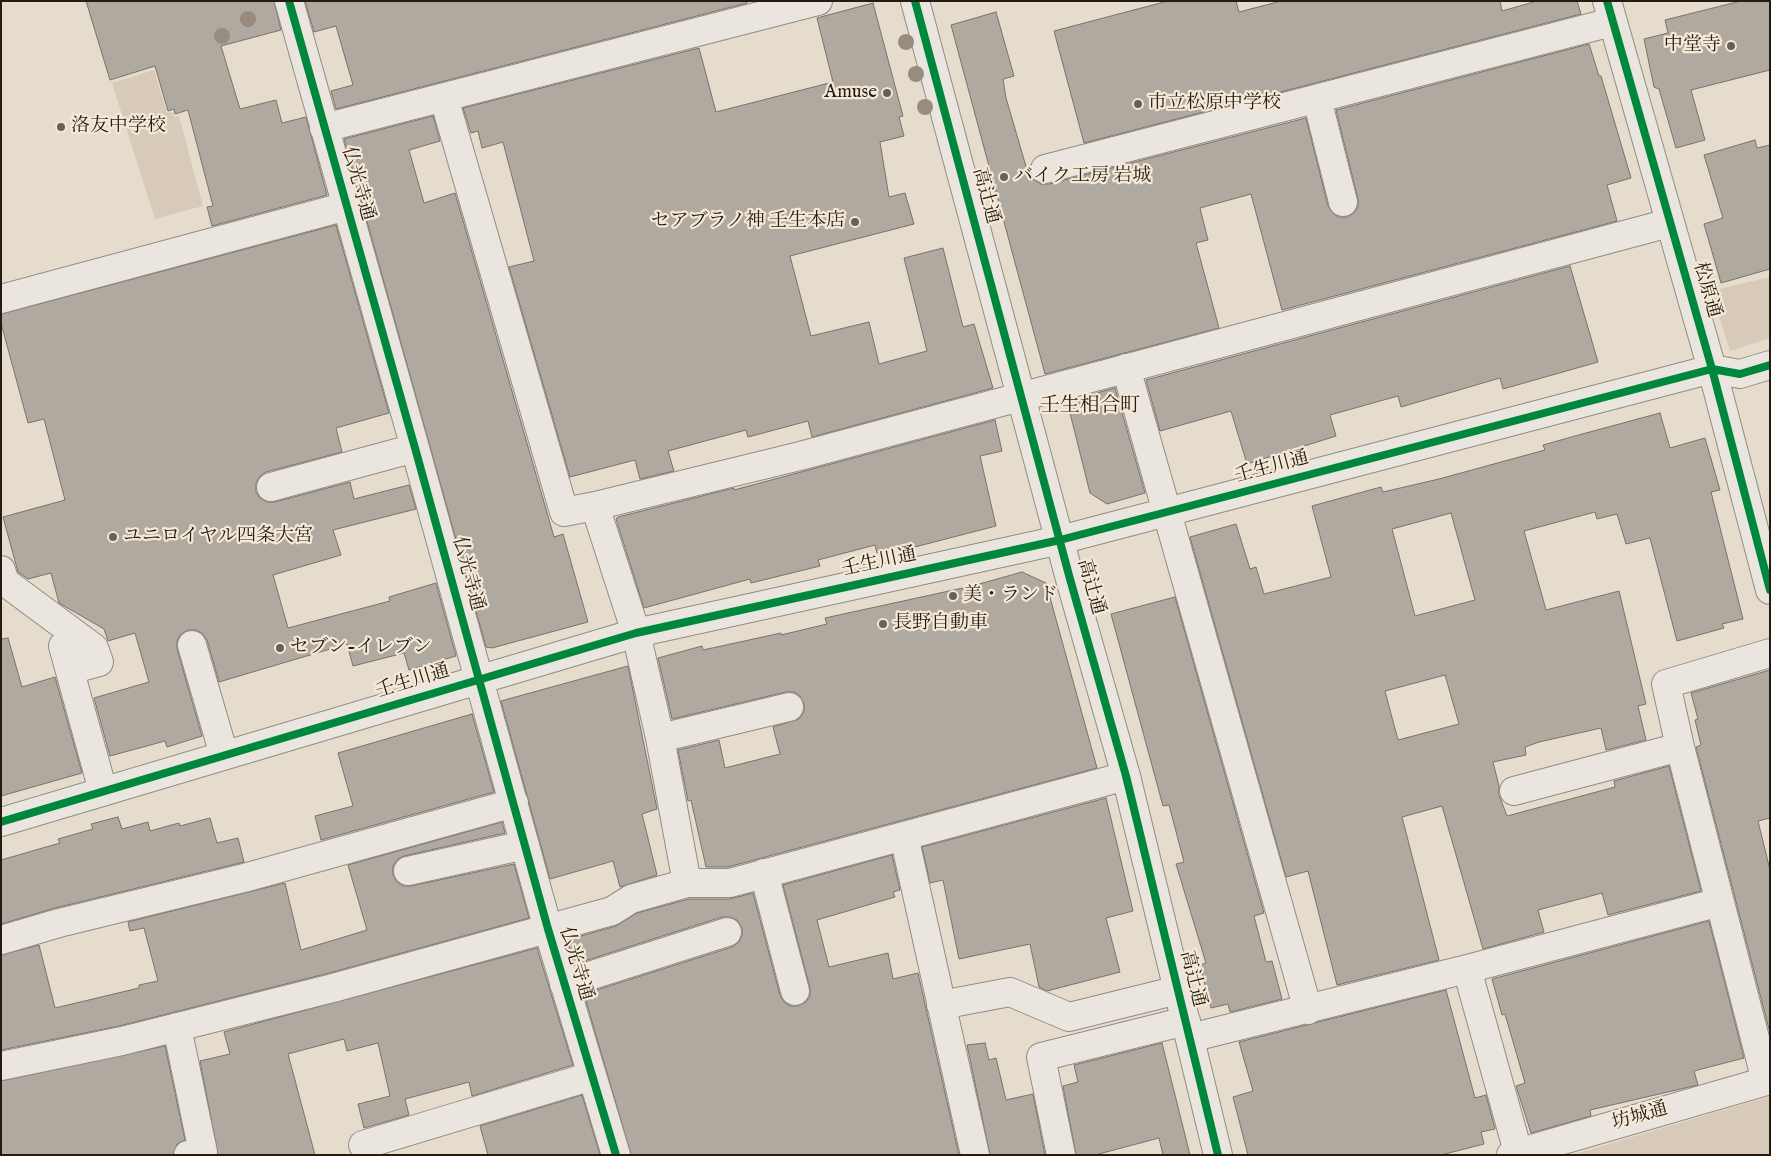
<!DOCTYPE html>
<html>
<head>
<meta charset="utf-8">
<style>
	body { margin:0 }
	#map { position:relative; width:1771px; height:1156px; overflow:hidden; background:#e5dcce; font-family:"IM FELL English",serif }
	canvas { display:block }
	.frame { position:absolute; inset:0; border:2px solid #261b10; pointer-events:none }
</style>
</head>
<body>
<div id="map">
<canvas width="1771" height="1156"></canvas>
<div class="frame"></div>
</div>
<script>
const ctx = document.querySelector('canvas').getContext('2d');
ctx.lineJoin = 'round';
function fillPath(path, color) {
  ctx.fillStyle = color;
  ctx.fill(path, 'evenodd');
}
function poly(rows) {
  const path = new Path2D();
  for (const r of rows) {
    path.moveTo(r[0], r[1]);
    for (let i = 2; i < r.length; i += 2) path.lineTo(r[i], r[i + 1]);
  }
  return path;
}
function stroke(path, color, width, dash) {
  ctx.strokeStyle = color;
  ctx.lineWidth = width;
  ctx.lineCap = dash ? 'butt' : 'round';
  ctx.setLineDash(dash || []);
  ctx.stroke(path);
}
function label(font, color, halo, rows, align = 'center') {
  ctx.font = font + ' "IM FELL English","Noto Serif JP",serif';
  ctx.lineWidth = 4.5;
  ctx.setLineDash([]);
  ctx.textBaseline = 'middle';
  ctx.strokeStyle = halo;
  ctx.fillStyle = color;
  for (const [text, x, y, turn = 0] of rows) {
    ctx.save();
    ctx.translate(x, y);
    ctx.rotate((+turn || 0) * Math.PI / 180);
    ctx.textAlign = isNaN(turn) ? turn : align;
    if (halo) ctx.strokeText(text, 0, 0);
    ctx.fillText(text, 0, 0);
    ctx.restore();
  }
}
fillPath(poly([
	[154,70,167,113,173,112,174,117,179,116,203,206,155,219,112,83],
	[1770,277,1770,338,1730,351,1711,291],
	[1770,1096,1770,1155,1572,1155]
]), '#d7cab8');
const building = poly([
	[86,1,274,1,281,30,221,46,240,109,276,100,282,123,306,117,327,195,212,226,207,207,213,206,188,110,175,114,174,109,168,111,155,66,110,80,86,1],
	[305,1,747,1,747,3,336,109,331,91,353,85,336,26,314,32,305,1],
	[1168,1,1236,1,1239,12,1281,1,1500,1,1502,11,1537,1,1577,1,1581,14,1084,143,1054,31,1168,1],
	[1741,1,1770,1,1770,70,1691,90,1705,140,1676,148,1659,89,1654,87,1644,39,1668,33,1665,20,1741,1],
	[873,3,903,116,899,117,904,136,880,142,889,197,905,193,914,224,790,256,811,336,869,322,879,364,927,351,904,258,943,248,963,327,974,324,993,388,812,437,808,421,748,437,746,430,668,451,674,471,640,479,635,460,570,477,509,267,534,261,503,142,482,148,478,131,471,133,463,108,699,48,716,112,833,82,817,18,873,3],
	[996,12,1014,76,1003,79,1006,98,1030,180,1033,179,1041,184,1049,184,1306,118,1328,206,1332,212,1338,217,1347,217,1354,213,1358,207,1358,199,1336,110,1589,44,1599,76,1601,76,1631,178,1607,185,1617,221,1282,310,1251,194,1200,208,1208,240,1196,243,1219,328,1045,374,951,25,996,12],
	[433,116,440,141,409,150,424,203,455,193,554,537,563,534,588,622,492,648,486,647,344,139,433,116],
	[1755,140,1757,148,1770,145,1770,269,1721,283,1704,224,1723,218,1704,155,1755,140],
	[336,225,389,413,336,428,342,452,266,472,260,476,256,483,256,492,260,498,267,502,275,502,350,482,354,499,409,485,416,509,333,530,341,555,273,575,288,628,390,601,389,597,436,583,456,656,409,670,404,653,353,666,347,644,219,682,207,640,202,633,196,630,188,630,180,635,177,641,177,649,202,736,167,747,165,741,110,756,94,698,149,682,135,633,108,641,104,629,59,603,51,573,28,579,18,572,3,517,65,500,44,419,28,423,1,323,1,314,336,225],
	[1570,266,1598,362,1503,389,1500,378,1401,407,1398,396,1330,415,1336,436,1247,464,1231,411,1160,431,1146,380,1570,266],
	[1115,388,1145,493,1107,504,1090,493,1067,401,1115,388],
	[1660,413,1670,448,1705,438,1720,490,1711,492,1743,619,1722,624,1724,628,1677,641,1650,538,1626,544,1617,514,1597,519,1595,512,1524,531,1546,610,1619,591,1646,704,1638,706,1646,740,1606,750,1601,728,1539,742,1525,747,1526,755,1493,762,1499,786,1499,795,1507,816,1615,787,1614,781,1669,766,1701,891,1608,915,1602,893,1538,910,1544,932,1483,949,1442,806,1402,817,1439,960,1337,985,1308,871,1286,877,1190,537,1236,524,1250,569,1256,567,1264,594,1331,577,1312,506,1381,487,1383,492,1439,479,1545,450,1543,445,1575,436,1660,413],
	[1451,513,1475,600,1415,616,1392,529,1451,513],
	[1445,675,1459,724,1398,740,1385,691,1445,675],
	[995,420,1002,451,980,456,996,526,911,548,910,545,877,553,875,545,818,560,820,566,751,583,750,579,644,608,616,519,618,517,734,488,734,490,995,420],
	[1022,572,1046,583,1097,768,728,867,706,867,691,800,688,801,678,750,719,740,725,768,780,754,773,727,799,719,804,712,804,704,800,696,794,692,786,692,672,719,658,658,702,646,703,650,781,633,781,635,827,624,825,618,972,586,1022,572],
	[1175,597,1264,913,1254,916,1266,962,1272,961,1282,999,1230,1012,1228,1004,1211,1008,1200,965,1206,963,1176,864,1184,862,1169,805,1163,806,1111,614,1175,597],
	[8,638,22,687,55,677,82,773,1,796,1,639,8,638],
	[628,666,657,809,642,814,657,875,620,887,613,861,550,879,501,701,628,666],
	[1770,670,1770,818,1758,821,1770,870,1770,1033,1696,747,1701,745,1695,720,1698,719,1691,693,1770,670],
	[472,714,494,792,321,840,315,816,353,806,338,753,472,714],
	[1106,798,1133,911,1106,918,1120,972,1047,991,1039,987,1030,944,959,959,943,880,930,883,922,847,1106,798],
	[118,817,122,829,148,822,150,831,179,823,180,826,210,818,217,843,238,838,244,862,55,908,1,924,1,860,60,843,58,839,93,829,91,824,118,817],
	[502,822,505,833,404,856,398,859,393,866,393,875,396,881,403,886,411,886,514,864,529,918,329,973,119,1026,1,1050,1,955,39,945,55,1008,139,988,139,985,158,981,144,928,130,931,128,922,285,883,301,950,367,930,348,865,502,822],
	[892,855,900,890,893,892,895,897,817,920,829,967,888,953,893,979,918,973,959,1155,631,1155,584,994,732,947,739,942,742,935,742,928,737,920,730,917,722,917,575,964,567,940,616,926,637,913,689,899,730,899,753,893,780,995,784,1002,790,1006,798,1006,806,1002,810,996,810,988,783,885,892,855],
	[1709,921,1744,1058,1694,1071,1698,1085,1590,1110,1591,1116,1531,1133,1516,1086,1525,1083,1505,1014,1502,1015,1492,979,1709,921],
	[537,948,573,1065,472,1096,469,1082,405,1099,409,1115,364,1128,358,1104,390,1096,378,1043,347,1051,344,1039,288,1054,315,1155,218,1155,200,1061,230,1054,224,1032,537,948],
	[1446,990,1475,1098,1486,1095,1495,1129,1481,1132,1484,1144,1441,1155,1248,1155,1233,1097,1253,1091,1239,1042,1446,990],
	[985,1043,989,1060,996,1058,1006,1100,1033,1094,1045,1155,990,1155,967,1045,985,1043],
	[1162,1043,1190,1155,1163,1155,1159,1138,1095,1155,1076,1155,1063,1086,1078,1082,1074,1065,1162,1043],
	[165,1046,185,1140,177,1144,173,1155,1,1155,1,1081,165,1046],
	[582,1095,600,1155,488,1155,480,1126,582,1095]
]);
fillPath(building, '#b0a99f');
stroke(building, '#787269', 1);
const minor = poly([
	[289,1,415,448,548,929,616,1155],
	[915,1,1070,579,1126,776,1218,1155],
	[1607,1,1712,369,1770,590],
	[444,98,564,512,595,506,636,633,660,738,687,883],
	[1317,99,1343,202],
	[324,128,818,1],
	[1045,169,1612,22],
	[1,299,347,206],
	[1126,368,1308,1010],
	[271,487,415,448],
	[595,506,800,456,1669,223],
	[1,570,5,582,94,648,99,662,70,670],
	[192,645,224,755],
	[63,646,103,791],
	[660,738,789,707],
	[1680,747,1766,1081],
	[1514,791,1680,747,1666,684,1770,653],
	[1,822,636,633,1060,540,1712,369,1740,374,1770,365],
	[904,836,975,1155],
	[408,871,525,845],
	[764,873,795,991],
	[1,940,59,923,244,878,514,803],
	[1467,969,1518,1152],
	[564,984,727,932],
	[941,1005,1010,992,1069,1017,1178,990],
	[177,1027,203,1152,188,1155],
	[1190,1038,1467,969,1720,902],
	[1,1066,122,1041,333,988,612,911,631,899,687,883,730,883,1126,776],
	[363,1145,592,1076],
	[1061,1155,1041,1057,1186,1021],
	[1511,1155,1770,1080]
]);
stroke(minor, '#928c83', 30);
stroke(minor, '#eae5df', 28);
stroke(poly([
	[289,1,415,448,548,929,616,1155],
	[915,1,1070,579,1126,776,1218,1155],
	[1607,1,1712,369,1770,590],
	[1,822,636,633,1060,540,1712,369,1740,374,1770,365]
]), '#00873e', 8);
ctx.fillStyle = '#978c7e';
for (const [x, y] of [
	[248,19],
	[222,36],
	[906,42],
	[916,74],
	[925,107]
]) {
  ctx.beginPath();
  ctx.arc(x, y, 8, 0, 2 * Math.PI);
  ctx.fill();
}
for (const [x, y, r, color] of [
	[1731,46,5,"#695f52"],
	[887,93,5,"#695f52"],
	[1138,104,5,"#695f52"],
	[61,127,5,"#695f52"],
	[1004,177,5,"#695f52"],
	[855,222,5,"#695f52"],
	[113,537,5,"#695f52"],
	[953,596,5,"#695f52"],
	[883,624,5,"#695f52"],
	[280,648,5,"#695f52"]
]) {
  const dot = new Path2D();
  dot.arc(x, y, r, 0, 2 * Math.PI);
  ctx.fillStyle = color;
  ctx.fill(dot);
  stroke(dot, '#f4e9d9', 2);
}
label('19px', '#261b10', '#f4e9d9', [
	["中堂寺",1721,46,"right"],
	["Amuse",877,93,"right"],
	["市立松原中学校",1148,104],
	["洛友中学校",71,127],
	["バイク工房 岩城",1014,177],
	["セアブラノ神 壬生本店",845,222,"right"],
	["ユニロイヤル四条大宮",123,537],
	["美・ランド",963,596],
	["長野自動車",893,624],
	["セブン-イレブン",290,648]
], 'left');
label('19px', '#261b10', '#f4e9d9', [
	["仏光寺通",357,184,74],
	["高辻通",985,196,75],
	["松原通",1706,290,74],
	["壬生川通",1272,468,-15],
	["壬生川通",879,563,-12],
	["仏光寺通",467,574,75],
	["高辻通",1090,587,74],
	["壬生川通",413,682,-17],
	["仏光寺通",575,964,73],
	["高辻通",1192,979,76],
	["坊城通",1640,1117,-16]
]);
label('20px', '#261b10', '#f4e9d9', [
	["壬生相合町",1090,407]
]);
</script>
</body>
</html>
